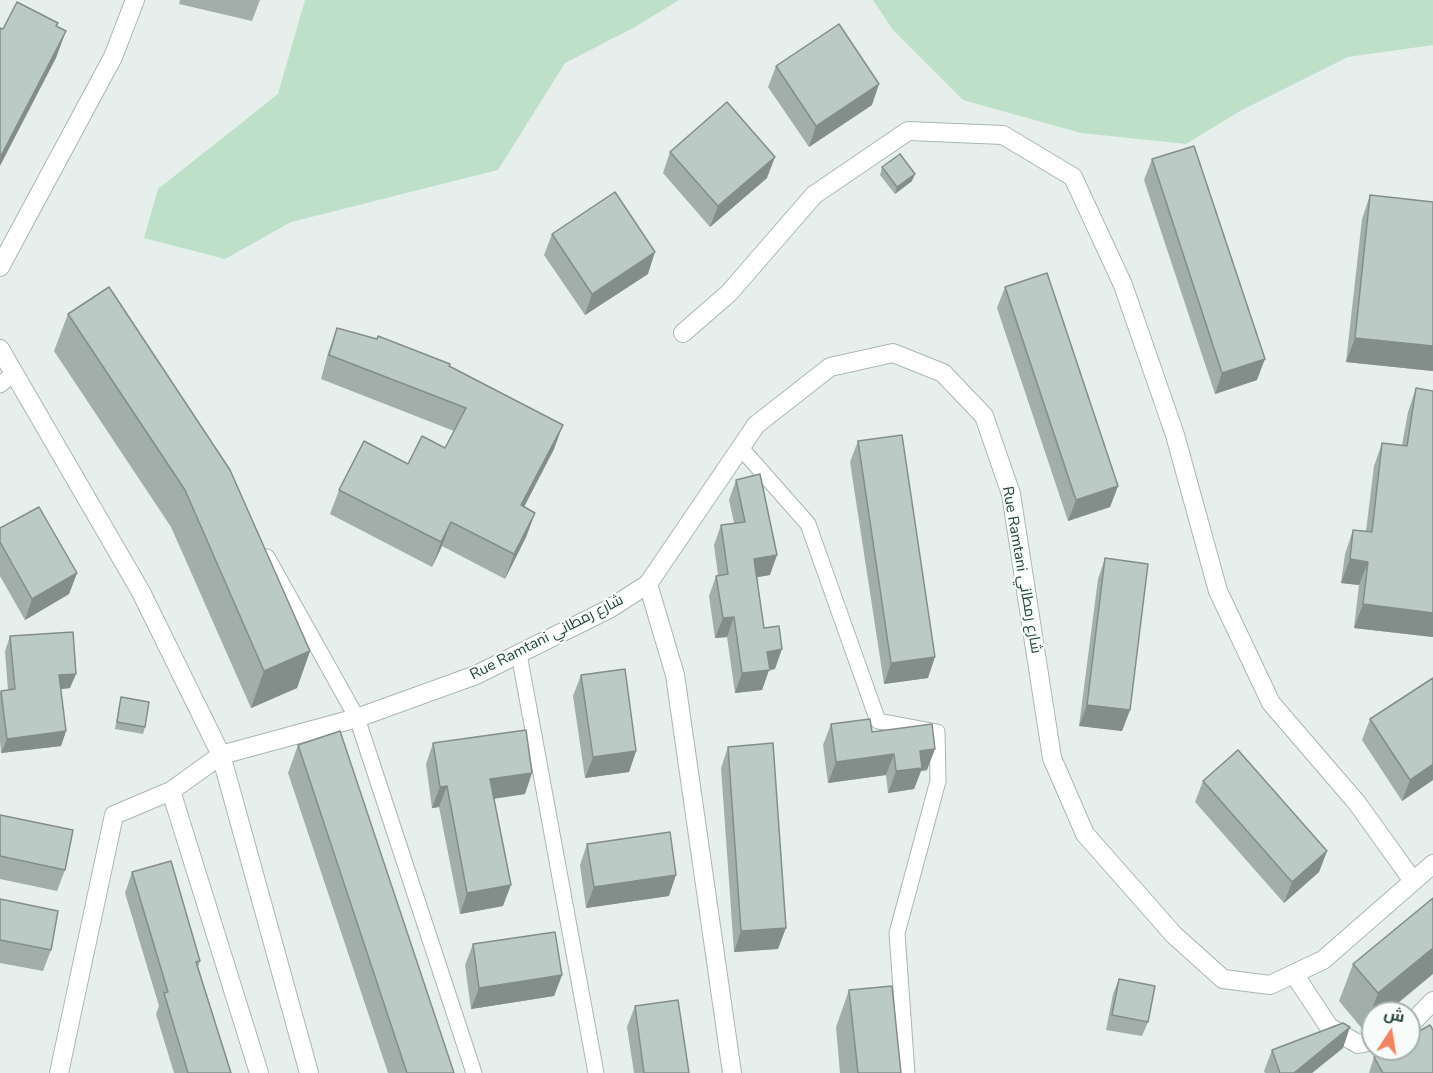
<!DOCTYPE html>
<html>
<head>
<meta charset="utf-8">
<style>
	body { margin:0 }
	#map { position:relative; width:1433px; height:1073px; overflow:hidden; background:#e6efeb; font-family:"Nunito Sans",Cairo,sans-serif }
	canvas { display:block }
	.north { position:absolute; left:1361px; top:1001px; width:60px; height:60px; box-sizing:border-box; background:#f7fbf9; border:2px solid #a3b1ad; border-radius:50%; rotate:12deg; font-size:16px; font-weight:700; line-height:24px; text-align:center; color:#24423a }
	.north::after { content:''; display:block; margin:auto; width:21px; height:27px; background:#f4845f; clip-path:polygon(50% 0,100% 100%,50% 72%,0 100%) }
</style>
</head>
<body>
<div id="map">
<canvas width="1433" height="1073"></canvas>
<div class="north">ش</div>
</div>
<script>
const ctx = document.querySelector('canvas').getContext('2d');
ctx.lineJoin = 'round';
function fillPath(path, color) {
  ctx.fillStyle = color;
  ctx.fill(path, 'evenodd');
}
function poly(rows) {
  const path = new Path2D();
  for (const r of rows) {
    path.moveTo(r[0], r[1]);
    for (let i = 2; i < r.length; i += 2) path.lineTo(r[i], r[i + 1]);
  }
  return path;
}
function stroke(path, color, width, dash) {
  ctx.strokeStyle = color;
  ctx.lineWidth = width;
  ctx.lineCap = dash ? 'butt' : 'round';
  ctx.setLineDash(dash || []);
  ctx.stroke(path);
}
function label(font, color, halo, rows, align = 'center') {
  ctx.font = font + ' "Nunito Sans",Cairo,sans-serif';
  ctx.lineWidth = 4.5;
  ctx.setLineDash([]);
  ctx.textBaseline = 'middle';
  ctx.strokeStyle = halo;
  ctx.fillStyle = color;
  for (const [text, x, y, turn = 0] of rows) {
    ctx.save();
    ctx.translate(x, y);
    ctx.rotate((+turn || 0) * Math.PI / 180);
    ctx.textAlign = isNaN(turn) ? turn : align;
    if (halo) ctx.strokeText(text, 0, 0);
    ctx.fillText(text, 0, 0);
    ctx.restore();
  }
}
fillPath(poly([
	[305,0,679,0,635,27,565,63,498,170,291,222,225,259,144,238,158,189,278,94],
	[873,0,1433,0,1433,45,1348,57,1240,111,1186,144,1081,133,963,100,893,30]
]), '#bfe0c8');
const service = poly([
	[0,385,14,373],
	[740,447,808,524,878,721,937,732,938,781,897,933,907,1073],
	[267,557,357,718,474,1073],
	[519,654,596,1073]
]);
const minor = poly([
	[683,333,729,293,814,195,908,131,1003,135,1073,177,1123,285,1175,435,1218,591,1271,703,1357,803,1413,881],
	[648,584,675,675,732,1073],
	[171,791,259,1073],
	[1294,974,1329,1027,1358,1044,1373,1041],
	[1409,1026,1433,1001],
	[59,1073,114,815,171,791,221,755,357,718,476,675,609,609,648,584,756,425,830,367,893,353,943,373,984,416,1011,494,1052,758,1085,834,1174,935,1223,979,1270,985,1323,960,1433,864]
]);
const tertiary = poly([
	[0,267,113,57,135,0],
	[0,349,141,592,221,755,309,1073]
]);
stroke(service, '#a8b8b2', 17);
stroke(minor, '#a8b8b2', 20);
stroke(tertiary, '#a8b8b2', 20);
stroke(service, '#fff', 15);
stroke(minor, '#fff', 18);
stroke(tertiary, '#fff', 18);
fillPath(poly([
	[180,0,260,0,252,21,179,4],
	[776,66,872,105,809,147,768,87],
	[670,152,767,178,710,227,663,173],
	[1152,159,1257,380,1215,394,1144,180],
	[882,167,912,181,895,194,880,175],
	[1370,195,1433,202,1433,371,1346,362,1362,219],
	[552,234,648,274,585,315,544,255],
	[1005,287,1118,486,1110,507,1068,521,997,308],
	[68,314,310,651,297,688,251,708,171,527,54,351],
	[337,328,449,366,554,449,524,507,535,513,526,537,505,579,442,546,432,567,330,514,339,490,408,464,445,448,454,431,321,379,328,353],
	[1416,388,1433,391,1433,637,1354,628,1359,585,1341,583,1345,554,1353,530,1366,531,1374,466,1382,443,1402,445,1408,412],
	[858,441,928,678,884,684,850,462],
	[736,480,770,575,757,577,764,628,775,669,769,670,762,690,735,693,727,637,715,638,709,596,716,576,718,575,714,545,721,525,734,523,729,500],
	[0,528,77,573,69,594,25,620,0,576],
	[1105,558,1130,710,1122,731,1079,726,1098,579],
	[10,636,70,688,61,689,66,731,61,746,1,753,0,741,0,693,1,691,8,690,5,651],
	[581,675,636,751,629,772,585,778,573,696],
	[1433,678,1433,780,1402,801,1362,740,1370,719],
	[121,697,145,727,143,734,115,729,119,705],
	[831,724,872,732,927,770,921,771,914,789,888,793,886,775,828,783,823,745],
	[433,743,525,794,494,799,503,906,460,914,439,807,432,808,426,764],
	[298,745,454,1073,388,1073,288,773],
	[728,747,778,949,734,952,721,768],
	[1203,781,1327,851,1319,872,1284,903,1195,802],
	[0,815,65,870,57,891,0,879],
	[587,844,669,896,586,908,580,865],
	[132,872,200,961,198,967,231,1073,174,1073,156,1014,159,1006,125,893],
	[1433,898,1364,1031,1339,1001,1353,964],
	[0,899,51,950,43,971,0,963],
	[473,944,562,975,554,996,471,1009,465,965],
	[1119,979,1148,1022,1142,1036,1106,1030,1113,994],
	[849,990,901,1073,840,1073,836,1027],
	[635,1006,689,1073,634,1073,627,1027],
	[1343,1048,1312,1073,1265,1073,1264,1071,1272,1050],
	[1374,1057,1433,1073,1369,1073]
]), '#a1aea9');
fillPath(poly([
	[66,31,56,58,0,166,0,158],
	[879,84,872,105,809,147,816,126],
	[775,157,767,178,710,227,718,206],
	[915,174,912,181,895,194,897,187],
	[655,252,648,274,585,315,592,294],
	[1355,338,1433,346,1433,371,1346,362],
	[1265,359,1257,380,1215,394,1222,373],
	[563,425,554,449,512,530,521,505],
	[1118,486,1110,507,1068,521,1076,500],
	[535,513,526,537,505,579,514,554],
	[451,522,442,546,432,567,441,542],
	[777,555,770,575,747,579,754,559],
	[1350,559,1368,562,1359,585,1341,583],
	[77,573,69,594,25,620,32,599],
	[1363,604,1433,613,1433,637,1354,628],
	[734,617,727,637,715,638,723,618],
	[782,649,775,669,769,670,762,690,735,693,742,673,767,652],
	[310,651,297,688,251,708,264,671],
	[935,657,928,678,884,684,891,663],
	[76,674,70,688,54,690,59,675],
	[1087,705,1130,710,1122,731,1079,726],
	[66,731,61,746,1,753,7,739],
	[935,749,927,770,921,771,914,789,888,793,896,771,920,751],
	[636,751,629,772,585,778,593,757],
	[894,754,886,775,828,783,836,762],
	[1433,764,1433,780,1402,801,1410,780],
	[532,773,525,794,483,800,490,779],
	[447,786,439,807,432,808,440,787],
	[1327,851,1319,872,1284,903,1292,882],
	[676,875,669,896,586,908,594,887],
	[511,885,503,906,460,914,467,893],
	[786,928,778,949,734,952,741,931],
	[1433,948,1433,974,1386,1013,1373,1013,1373,1023,1364,1031,1378,993],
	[562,975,554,996,471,1009,479,988],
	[1350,1027,1343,1048,1312,1073,1294,1073]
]), '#838d89');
const building = poly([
	[17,2,58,23,56,26,66,31,0,158,0,28,3,29,17,2],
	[839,24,879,84,816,126,776,66,839,24],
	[727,102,775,157,718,206,670,152,727,102],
	[1194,146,1265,359,1222,373,1152,159,1194,146],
	[900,154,915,174,897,187,882,167,900,154],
	[615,192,655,252,592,294,552,234,615,192],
	[1370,195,1433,202,1433,346,1355,338,1370,195],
	[1047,273,1118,486,1076,500,1005,287,1047,273],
	[109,287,230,470,310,651,264,671,185,490,68,314,109,287],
	[337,328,377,339,378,336,450,364,449,366,563,425,521,505,535,513,514,554,451,522,441,542,339,490,364,441,408,464,422,436,445,448,466,408,329,355,337,328],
	[1416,388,1433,391,1433,613,1363,604,1368,562,1350,559,1353,530,1372,532,1382,443,1407,446,1416,388],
	[902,435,935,657,891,663,858,441,902,435],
	[760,474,777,555,754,559,764,628,779,626,782,649,767,652,770,670,742,673,734,617,723,618,716,576,728,574,721,525,745,522,736,480,760,474],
	[39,507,77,573,32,599,0,542,0,528,39,507],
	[1105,558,1148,564,1130,710,1087,705,1105,558],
	[73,632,76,674,59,675,66,731,7,739,1,691,15,689,10,636,73,632],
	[625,669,636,751,593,757,581,675,625,669],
	[1433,678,1433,764,1410,780,1370,719,1433,678],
	[121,697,149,702,145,727,117,722,121,697],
	[870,719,872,732,932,724,935,749,920,751,922,768,896,771,894,754,836,762,831,724,870,719],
	[526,730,532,773,490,779,511,885,467,893,447,786,440,787,433,743,526,730],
	[340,731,454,1073,407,1073,298,745,340,731],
	[773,743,786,928,741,931,728,747,773,743],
	[1238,750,1327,851,1292,882,1203,781,1238,750],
	[0,815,73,830,65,870,0,856,0,815],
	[670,832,676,875,594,887,587,844,670,832],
	[171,861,200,961,196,962,231,1073,188,1073,164,993,168,992,132,872,171,861],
	[1433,898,1433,948,1378,993,1353,964,1433,898],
	[0,899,58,911,51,950,0,940,0,899],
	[555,932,562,975,479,988,473,944,555,932],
	[1119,979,1155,986,1148,1022,1112,1015,1119,979],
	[892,986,901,1073,858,1073,849,990,892,986],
	[678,1000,689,1073,644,1073,635,1006,678,1000],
	[1343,1023,1350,1027,1294,1073,1280,1073,1272,1050,1343,1023],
	[1430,1025,1433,1030,1433,1073,1383,1073,1374,1057,1389,1049,1409,1049,1409,1037,1430,1025]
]);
fillPath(building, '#bbcac4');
stroke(building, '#838d89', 1.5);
label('15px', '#24423a', '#f7fbf9', [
	["Rue Ramtani شارع رمطاني",1021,570,80],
	["Rue Ramtani شارع رمطاني",547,638,-27]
]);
</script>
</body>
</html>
